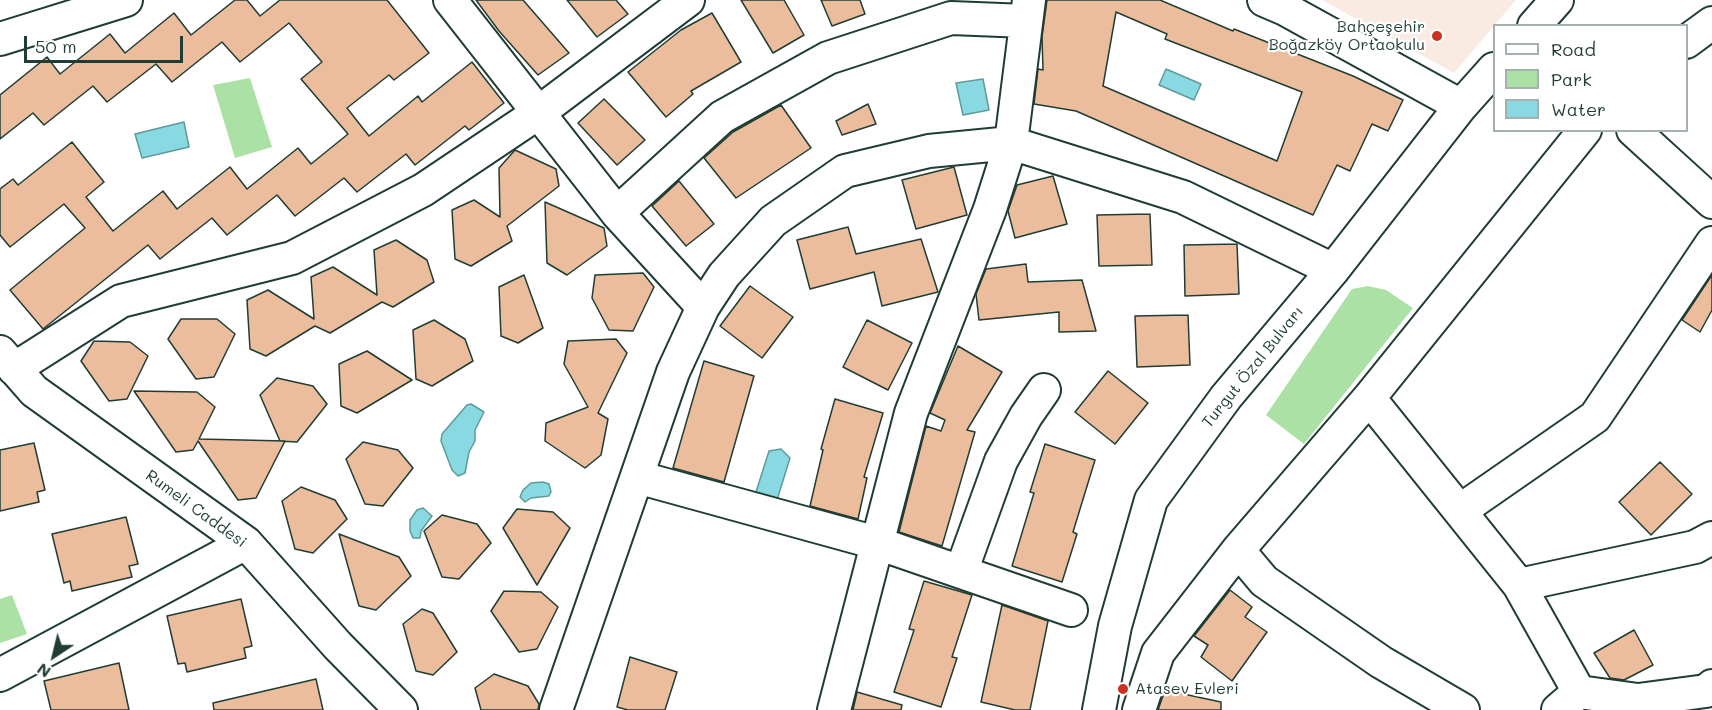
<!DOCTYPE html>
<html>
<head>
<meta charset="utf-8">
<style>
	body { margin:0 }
	#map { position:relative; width:1712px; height:710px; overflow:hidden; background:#fff; font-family:Mali,sans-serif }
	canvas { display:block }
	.legend { position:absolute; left:1493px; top:24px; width:195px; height:108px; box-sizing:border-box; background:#fff; border:2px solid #a5b1ae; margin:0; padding:8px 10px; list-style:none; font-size:18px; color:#1f3d34 }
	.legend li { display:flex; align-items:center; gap:12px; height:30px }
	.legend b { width:30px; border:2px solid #a5b1ae }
	.north { position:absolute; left:24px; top:626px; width:60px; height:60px; -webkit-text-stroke:4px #fff; paint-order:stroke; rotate:215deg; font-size:16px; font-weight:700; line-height:24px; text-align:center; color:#1f3d34 }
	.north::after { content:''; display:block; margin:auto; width:21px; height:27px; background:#1f3d34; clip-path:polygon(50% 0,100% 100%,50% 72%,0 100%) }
	.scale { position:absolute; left:24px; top:36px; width:159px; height:27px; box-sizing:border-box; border:3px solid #1f3d34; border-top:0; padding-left:8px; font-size:18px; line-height:21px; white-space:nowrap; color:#1f3d34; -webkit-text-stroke:4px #fff; paint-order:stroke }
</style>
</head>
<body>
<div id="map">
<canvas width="1712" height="710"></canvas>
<ul class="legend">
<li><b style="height:8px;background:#fff"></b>Road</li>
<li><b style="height:16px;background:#abe1a4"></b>Park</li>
<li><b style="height:16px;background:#88d9e2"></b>Water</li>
</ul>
<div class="north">N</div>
<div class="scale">50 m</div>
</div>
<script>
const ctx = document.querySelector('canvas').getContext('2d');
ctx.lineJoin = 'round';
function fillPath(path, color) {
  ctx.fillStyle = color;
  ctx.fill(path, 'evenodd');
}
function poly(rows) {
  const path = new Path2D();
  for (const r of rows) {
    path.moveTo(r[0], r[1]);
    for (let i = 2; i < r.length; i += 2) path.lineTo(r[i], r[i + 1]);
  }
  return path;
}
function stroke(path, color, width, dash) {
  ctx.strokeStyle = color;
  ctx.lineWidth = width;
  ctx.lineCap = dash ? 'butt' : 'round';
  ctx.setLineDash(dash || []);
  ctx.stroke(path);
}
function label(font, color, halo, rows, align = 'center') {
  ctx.font = font + ' Mali,sans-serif';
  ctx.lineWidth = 4.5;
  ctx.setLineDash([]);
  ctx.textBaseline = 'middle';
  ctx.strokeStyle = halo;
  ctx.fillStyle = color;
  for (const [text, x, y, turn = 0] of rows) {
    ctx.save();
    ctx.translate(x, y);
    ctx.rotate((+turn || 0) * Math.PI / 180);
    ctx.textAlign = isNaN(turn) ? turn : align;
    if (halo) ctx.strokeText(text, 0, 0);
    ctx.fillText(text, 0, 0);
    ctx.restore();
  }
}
fillPath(poly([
	[1322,0,1516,0,1454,73]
]), '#f9ebe1');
fillPath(poly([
	[250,78,272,147,235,158,213,85],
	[1368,286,1386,290,1413,308,1304,444,1266,415,1352,289],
	[12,595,27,634,0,643,0,599]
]), '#abe1a4');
const water = poly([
	[1166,69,1201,84,1194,100,1159,85,1166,69],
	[983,79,989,110,963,115,956,83,983,79],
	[184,122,189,147,142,158,135,134,184,122],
	[471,404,484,412,475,430,475,441,469,452,465,473,458,476,452,470,441,441,442,434,467,405,471,404],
	[781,449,790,458,777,500,763,499,756,492,769,451,781,449],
	[543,482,549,484,551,492,549,496,531,498,525,502,520,497,523,490,531,483,543,482],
	[423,508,432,516,421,531,420,538,413,538,410,531,410,520,417,510,423,508]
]);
fillPath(water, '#88d9e2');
stroke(water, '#5e9b9c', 1.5);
const building = poly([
	[235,0,247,0,260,16,280,0,387,0,429,53,394,80,389,75,347,108,369,136,418,96,422,102,472,62,504,103,469,130,465,126,415,165,406,154,357,192,344,178,295,216,277,195,227,235,212,218,160,259,148,245,43,329,10,290,85,228,64,204,10,247,0,235,0,189,13,179,18,185,72,142,104,182,86,197,113,231,163,191,177,209,230,167,247,189,298,148,311,164,348,134,301,79,322,62,289,23,240,62,222,42,172,82,156,64,107,102,93,86,44,125,33,113,0,139,0,95,47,57,60,74,110,34,125,53,174,13,191,35,235,0],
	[476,0,523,0,569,53,538,75,499,31,476,0],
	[567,0,616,0,628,14,597,37,567,0],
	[741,0,784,0,804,35,773,53,741,0],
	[821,0,860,0,865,14,832,26,821,0],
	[1047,0,1160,0,1233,31,1234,29,1353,76,1403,100,1388,131,1372,124,1350,171,1337,165,1313,215,1076,111,1034,104,1038,69,1043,70,1042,37,1047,0],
	[1116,12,1167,34,1165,39,1302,92,1277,161,1103,86,1116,12],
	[712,13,741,62,691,91,693,94,666,117,628,72,681,30,712,13],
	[604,99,645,140,617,165,578,123,604,99],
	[868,104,876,124,842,135,836,121,868,104],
	[781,105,811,148,736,198,704,158,733,132,781,105],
	[515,150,556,169,559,186,507,226,512,241,471,266,455,259,452,210,474,200,500,217,499,168,515,150],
	[954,167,967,215,916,229,902,180,954,167],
	[1053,176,1067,224,1015,238,1008,211,1017,185,1053,176],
	[679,181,714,224,686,246,652,206,679,181],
	[545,202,604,228,607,246,567,275,547,263,545,202],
	[1150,214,1152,265,1099,266,1097,215,1150,214],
	[848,227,856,254,921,239,938,292,882,306,874,272,810,289,797,240,848,227],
	[396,240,427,260,434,282,393,307,382,302,330,333,315,326,266,356,250,349,247,300,268,290,314,319,311,277,333,267,377,295,374,250,396,240],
	[1237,244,1239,294,1185,296,1184,245,1237,244],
	[1026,264,1028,282,1082,280,1096,331,1059,332,1059,312,979,320,976,294,986,269,1026,264],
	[643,273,654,287,633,331,609,330,592,298,595,275,643,273],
	[524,275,543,328,518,343,501,336,499,287,524,275],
	[1712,275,1712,310,1700,332,1682,320,1712,275],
	[750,286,793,317,762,358,720,326,750,286],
	[1188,315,1190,365,1137,367,1135,316,1188,315],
	[181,319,217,319,235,334,214,377,196,379,168,339,181,319],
	[434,320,465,339,473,361,432,386,416,379,413,330,434,320],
	[867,320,912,343,888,390,843,367,867,320],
	[616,339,627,353,598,413,608,419,601,455,585,468,545,441,546,423,588,407,564,364,568,341,616,339],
	[94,341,130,342,148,356,127,399,109,401,81,361,94,341],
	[958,346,1002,372,967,430,975,432,942,546,899,532,926,426,941,431,945,420,930,413,958,346],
	[367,351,412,380,357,413,341,406,339,364,367,351],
	[704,361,754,376,724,482,673,468,704,361],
	[1108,371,1148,403,1115,444,1075,412,1108,371],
	[277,378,313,386,327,404,297,442,280,441,260,395,277,378],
	[134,391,197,392,215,407,199,439,285,441,256,498,238,500,198,441,193,450,176,452,134,391],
	[835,399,883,413,864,477,867,478,858,519,810,506,823,450,821,449,835,399],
	[363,442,398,450,413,468,383,506,365,504,346,459,363,442],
	[34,443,45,490,37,492,39,502,0,511,0,450,34,443],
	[1045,444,1095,460,1073,532,1077,534,1062,582,1012,566,1034,493,1030,492,1045,444],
	[1660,462,1692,494,1651,535,1619,502,1660,462],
	[301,487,335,500,347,519,313,553,295,549,282,501,301,487],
	[517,509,553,512,570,528,537,585,503,528,517,509],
	[442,515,477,524,491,543,459,579,442,577,424,531,442,515],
	[126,517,138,564,129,566,132,577,72,591,70,581,64,583,52,534,126,517],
	[339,534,399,557,411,576,376,610,359,606,339,534],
	[924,581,972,595,952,657,957,658,941,707,894,692,914,630,909,629,924,581],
	[1230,590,1252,607,1245,617,1267,632,1232,681,1201,657,1208,645,1194,636,1230,590],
	[504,591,541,592,558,607,537,649,519,652,491,611,504,591],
	[241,599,252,646,244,648,246,658,187,672,185,663,178,664,167,616,241,599],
	[1002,605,1048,621,1030,710,1015,710,981,702,1002,605],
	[422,609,433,613,457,652,433,675,416,671,403,624,422,609],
	[1634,630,1653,665,1624,680,1610,678,1594,653,1634,630],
	[630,657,677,672,665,710,628,710,617,707,630,657],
	[119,663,129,710,51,710,44,681,119,663],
	[494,674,528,686,539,704,538,710,481,710,475,688,494,674],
	[316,679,323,710,214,710,213,703,316,679],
	[1165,690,1221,702,1221,710,1158,710,1165,690],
	[857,692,902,705,901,710,853,710,857,692]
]);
fillPath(building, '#ecbd9c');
stroke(building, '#1f3d34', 1.5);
const minor = poly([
	[450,0,617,213,703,307],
	[1264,0,1285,9,1461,106],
	[1534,26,1557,0],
	[0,39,126,0],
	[1686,42,1712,23],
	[1633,130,1712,202],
	[617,213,722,117,828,58,951,18,1026,21],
	[0,352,34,391,246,543,338,646,401,710],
	[14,369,121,301,292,258,423,190,538,113,688,0],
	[1369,398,1519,585,1579,692,1558,710],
	[637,477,877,543,1071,610],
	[1461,510,1595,417,1712,243],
	[961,572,1001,461,1026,416,1044,390],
	[1519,585,1695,547,1712,538],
	[0,675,246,543],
	[1579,692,1638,700,1706,691,1712,686],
	[556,710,673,372,703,307,724,275,773,221,845,171,929,151,1011,143,1183,197,1333,270],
	[834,710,911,413,990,209,1011,143,1029,0],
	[1099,710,1115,626,1151,500,1226,397,1333,270,1461,106,1494,69],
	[1139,710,1158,653,1238,550],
	[1463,710,1381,662,1264,581,1238,550,1369,398,1585,130]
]);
stroke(minor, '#1f3d34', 36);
stroke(minor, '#fff', 32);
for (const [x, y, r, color] of [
	[1437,36,6,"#c8321e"],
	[1123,689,6,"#c8321e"]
]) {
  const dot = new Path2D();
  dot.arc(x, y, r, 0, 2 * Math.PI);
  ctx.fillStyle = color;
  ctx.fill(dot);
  stroke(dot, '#fff', 2);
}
label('16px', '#1f3d34', '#fff', [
	["Bahçeşehir",1425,27],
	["Boğazköy Ortaokulu",1425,45],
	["Atasev Evleri",1135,689,"left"]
], 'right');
label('16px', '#1f3d34', '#fff', [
	["Turgut Özal Bulvarı",1253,367,-51],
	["Rumeli Caddesi",196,509,36]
]);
</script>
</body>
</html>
